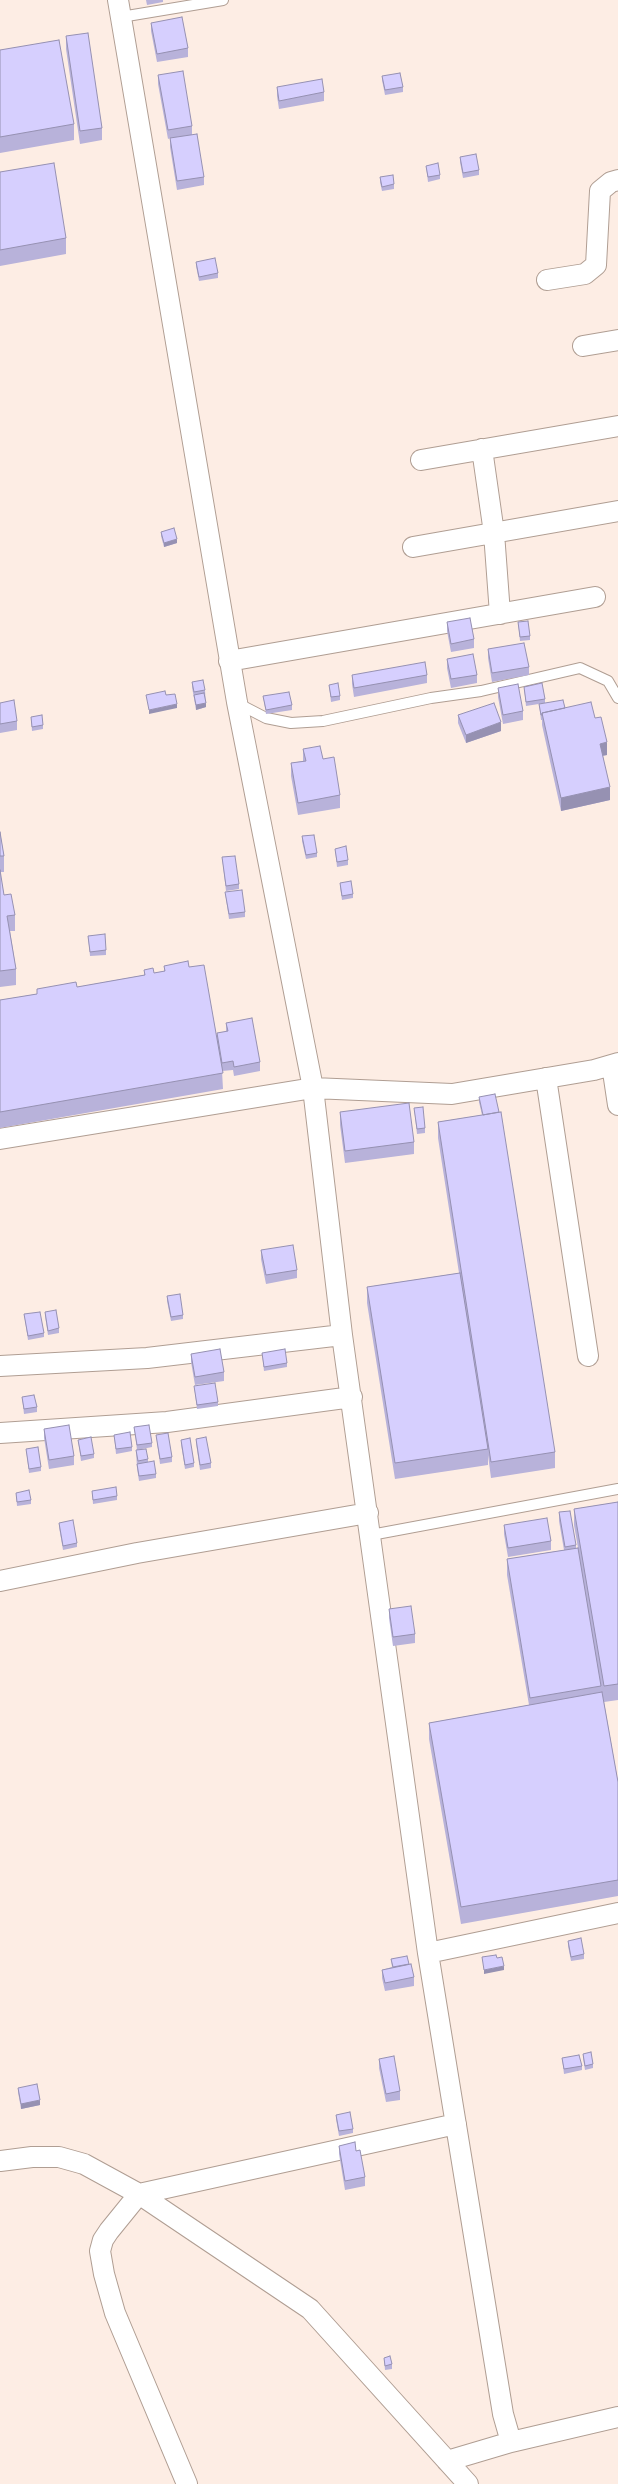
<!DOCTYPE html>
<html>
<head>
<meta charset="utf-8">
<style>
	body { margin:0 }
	canvas { display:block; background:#fdede4 }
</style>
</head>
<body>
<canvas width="618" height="2484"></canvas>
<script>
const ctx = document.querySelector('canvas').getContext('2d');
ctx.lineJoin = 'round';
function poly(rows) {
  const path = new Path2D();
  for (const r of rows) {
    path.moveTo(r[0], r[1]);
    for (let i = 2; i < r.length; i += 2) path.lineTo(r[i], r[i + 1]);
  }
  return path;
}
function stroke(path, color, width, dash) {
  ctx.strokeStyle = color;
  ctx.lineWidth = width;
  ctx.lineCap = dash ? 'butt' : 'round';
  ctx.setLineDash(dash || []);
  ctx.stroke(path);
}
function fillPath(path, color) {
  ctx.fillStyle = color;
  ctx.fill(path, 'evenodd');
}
const service = poly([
	[121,17,223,0],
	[237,703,266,718,291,723,323,721,431,698,481,691,580,668,608,681,618,698],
	[371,1535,618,1489]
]);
const minor = poly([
	[118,0,237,702,313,1088,342,1335,428,1953,503,2414,511,2442,447,2461],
	[547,280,585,274,596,265,600,191,611,182,618,180],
	[583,346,618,340],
	[482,449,494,533,500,614],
	[421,460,618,426],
	[413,547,618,511],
	[229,661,595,597],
	[612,1065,618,1105],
	[546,1078,588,1356],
	[0,1139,313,1088,452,1094,594,1070,618,1063],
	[0,1366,147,1358,342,1335],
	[0,1433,167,1422,352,1397],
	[0,1581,137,1553,368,1513],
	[428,1953,618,1913],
	[0,2161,32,2157,59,2157,84,2164,139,2194,310,2309,468,2484],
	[511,2442,618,2417],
	[187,2484,115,2313,104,2274,100,2251,103,2240,109,2231,139,2194,456,2124]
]);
stroke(service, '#b09e93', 12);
stroke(minor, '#b09e93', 22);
stroke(service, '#fff', 10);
stroke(minor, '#fff', 20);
fillPath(poly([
	[146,0,163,0,163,2,147,5],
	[151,23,188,48,188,57,157,62,151,31],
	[66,36,102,128,102,140,80,144,66,49],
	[0,50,74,124,74,140,0,153],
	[158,75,192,126,192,135,204,177,204,185,177,190,170,147,170,138,168,139,158,84],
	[382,76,403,87,403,92,385,95,382,80],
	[277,87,324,92,324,101,279,109,277,96],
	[460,157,479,170,479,175,463,178,460,162],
	[426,166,440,175,440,179,428,182],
	[0,172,66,238,66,254,0,266],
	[380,177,394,184,394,189,382,191,380,182],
	[196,262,218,273,218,278,199,281,196,266],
	[161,532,177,543,164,547,161,536],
	[447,622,474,639,474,648,451,652,447,631],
	[518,622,530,636,530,640,520,641],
	[488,649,529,667,529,675,492,682,488,658],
	[447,659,477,675,477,683,451,688,447,668],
	[352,675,427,675,427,683,354,697,352,684],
	[192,682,205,690,206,707,196,710,192,687],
	[329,685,340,696,340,700,331,702],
	[524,687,545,699,545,703,526,706],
	[498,688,523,711,523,720,503,724,498,697],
	[263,696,292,705,292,710,266,714],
	[0,703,17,721,17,730,0,733],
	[539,704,565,708,595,718,607,755,603,756,610,800,561,811,542,725,542,720,541,720],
	[458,715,501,731,466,743,458,723],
	[31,717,43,725,43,729,32,731],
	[303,749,323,759,340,795,340,808,298,815,291,776,291,763,303,761],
	[0,832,4,856,4,872,0,872,4,895,15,915,15,931,10,931,16,969,16,985,0,987],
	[302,836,317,853,317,857,306,859,302,841],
	[335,849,348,860,348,865,337,867],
	[222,857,239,884,239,889,226,891],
	[340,883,353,894,353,898,342,900,340,887],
	[225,892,245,912,245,917,229,919],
	[88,936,106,950,106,955,90,956],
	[164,966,189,967,217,1041,217,1033,226,1032,226,1023,260,1062,260,1071,234,1076,233,1070,222,1071,223,1089,0,1128,0,1000,37,994,37,989,77,987,144,975,144,970,154,973,164,971],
	[479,1097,555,1452,555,1468,491,1478,488,1455,488,1465,395,1479,367,1303,367,1287,459,1273,438,1138,438,1122,482,1115,479,1102],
	[414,1108,425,1128,425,1133,417,1134],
	[340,1112,414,1142,414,1154,345,1163,340,1125],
	[261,1250,297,1270,297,1278,266,1284,261,1259],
	[167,1296,183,1315,183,1319,171,1321,167,1301],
	[45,1312,59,1328,59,1333,48,1335,45,1316],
	[24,1314,44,1333,44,1337,28,1340],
	[262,1353,287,1363,287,1367,264,1371],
	[191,1354,224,1372,224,1381,195,1385,191,1362],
	[194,1386,218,1402,218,1406,197,1409],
	[22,1397,37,1407,37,1412,24,1414],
	[134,1427,152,1443,152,1447,137,1450],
	[44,1429,74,1456,74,1465,49,1469,44,1438],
	[114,1435,132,1447,132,1451,116,1454],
	[156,1435,172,1457,172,1462,160,1464],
	[196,1439,211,1463,211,1468,200,1470,196,1443],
	[78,1440,94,1454,94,1458,81,1461],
	[181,1440,194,1463,194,1467,185,1469,181,1444],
	[26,1449,41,1467,41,1471,29,1473],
	[136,1450,148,1459,148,1462,156,1474,156,1478,139,1481,137,1468],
	[92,1491,117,1496,117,1500,93,1504],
	[16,1493,31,1500,31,1504,17,1506],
	[618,1502,618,1700,604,1702,618,1782,618,1896,461,1924,429,1739,429,1723,529,1705,507,1575,507,1559,564,1550,559,1521,559,1512,576,1545,576,1548,578,1548,574,1525,574,1509],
	[59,1523,77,1543,77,1547,63,1550,59,1527],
	[504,1525,551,1541,551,1550,508,1557,504,1534],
	[389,1609,415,1634,415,1643,393,1646,389,1618],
	[568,1941,584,1954,584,1959,571,1961,568,1946],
	[391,1959,409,1964,414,1977,414,1986,385,1991,382,1978,382,1970,392,1967],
	[583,2054,593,2064,593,2068,585,2070,583,2058],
	[562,2058,582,2066,582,2070,564,2074],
	[379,2059,400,2091,400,2100,386,2102,379,2068],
	[18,2088,40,2105,21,2109,18,2092],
	[336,2115,353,2129,353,2133,339,2136,336,2119],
	[339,2146,356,2151,365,2177,365,2186,345,2190,339,2154],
	[384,2358,392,2364,392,2369,385,2370]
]), '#b8b2da');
fillPath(poly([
	[177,539,177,543,164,547,164,543],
	[206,703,206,707,196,710,196,705],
	[177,704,177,708,149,714,149,710],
	[501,722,501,731,466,743,466,735],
	[607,742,607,755,600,756,600,744],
	[610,787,610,800,561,811,561,798],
	[504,1966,504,1970,484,1974,484,1970],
	[40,2100,40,2105,21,2109,21,2104]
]), '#9691b2');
const building = poly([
	[182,17,188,48,157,54,151,23,182,17],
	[88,33,102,128,80,131,66,36,88,33],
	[59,40,74,124,0,137,0,50,59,40],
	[183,71,192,126,168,130,158,75,183,71],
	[400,73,403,87,385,90,382,76,400,73],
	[322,79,324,92,279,101,277,87,322,79],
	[197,134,204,177,177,181,170,138,197,134],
	[476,154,479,170,463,173,460,157,476,154],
	[54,163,66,238,0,250,0,172,54,163],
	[438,163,440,175,428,177,426,166,438,163],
	[393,175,394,184,382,187,380,177,393,175],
	[215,258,218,273,199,277,196,262,215,258],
	[174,528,177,539,164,543,161,532,174,528],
	[470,618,474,639,451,644,447,622,470,618],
	[528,621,530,636,520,637,518,622,528,621],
	[524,643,529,667,492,673,488,649,524,643],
	[473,654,477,675,451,679,447,659,473,654],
	[425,662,427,675,354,688,352,675,425,662],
	[203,680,205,690,194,692,192,682,203,680],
	[338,683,340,696,331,697,329,685,338,683],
	[542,683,545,699,526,702,524,687,542,683],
	[518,684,523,711,503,715,498,688,518,684],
	[165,691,166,695,175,694,177,704,149,710,146,695,165,691],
	[289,692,292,705,266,710,263,696,289,692],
	[204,693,206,703,196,705,194,695,204,693],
	[14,700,17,721,0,724,0,703,14,700],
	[563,700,565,708,542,713,542,715,541,715,539,704,563,700],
	[591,702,595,718,601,717,607,742,600,744,610,787,561,798,542,713,591,702],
	[494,703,501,722,466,735,458,715,494,703],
	[42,715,43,725,32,727,31,717,42,715],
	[320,746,323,759,334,757,340,795,298,803,291,763,306,761,303,749,320,746],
	[0,832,4,856,0,856,0,832],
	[314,835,317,853,306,855,302,836,314,835],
	[346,846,348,860,337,862,335,849,346,846],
	[235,856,239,884,226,886,222,857,235,856],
	[0,870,4,895,11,894,15,915,7,916,16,969,0,971,0,870],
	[351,881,353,894,342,896,340,883,351,881],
	[242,890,245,912,229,914,225,892,242,890],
	[105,934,106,950,90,952,88,936,105,934],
	[188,961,189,967,204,965,223,1073,0,1112,0,1000,37,994,37,989,76,982,77,987,145,975,144,970,153,968,154,973,165,971,164,966,188,961],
	[252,1018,260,1062,234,1067,233,1061,222,1063,217,1033,228,1031,226,1023,252,1018],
	[495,1094,499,1112,483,1115,479,1097,495,1094],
	[409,1103,414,1142,345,1151,340,1112,409,1103],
	[423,1107,425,1128,417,1129,414,1108,423,1107],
	[501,1112,555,1452,491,1462,438,1122,501,1112],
	[293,1245,297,1270,266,1275,261,1250,293,1245],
	[460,1273,488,1449,395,1463,367,1287,460,1273],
	[180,1294,183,1315,171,1317,167,1296,180,1294],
	[56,1310,59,1328,48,1331,45,1312,56,1310],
	[40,1312,44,1333,28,1336,24,1314,40,1312],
	[220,1349,224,1372,195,1377,191,1354,220,1349],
	[285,1349,287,1363,264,1367,262,1353,285,1349],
	[215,1383,218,1402,197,1405,194,1386,215,1383],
	[34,1395,37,1407,24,1409,22,1397,34,1395],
	[69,1425,74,1456,49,1460,44,1429,69,1425],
	[149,1425,152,1443,137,1445,134,1427,149,1425],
	[130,1432,132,1447,116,1449,114,1435,130,1432],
	[168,1433,172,1457,160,1459,156,1435,168,1433],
	[91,1437,94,1454,81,1456,78,1440,91,1437],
	[206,1437,211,1463,200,1465,196,1439,206,1437],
	[190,1438,194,1463,185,1465,181,1440,190,1438],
	[38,1447,41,1467,29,1469,26,1449,38,1447],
	[146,1449,148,1459,138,1461,136,1450,146,1449],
	[154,1461,156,1474,139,1476,137,1464,154,1461],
	[116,1487,117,1496,93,1500,92,1491,116,1487],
	[29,1490,31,1500,17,1502,16,1493,29,1490],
	[618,1502,618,1684,604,1686,574,1509,618,1502],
	[570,1511,576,1545,565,1547,559,1512,570,1511],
	[547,1518,551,1541,508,1548,504,1525,547,1518],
	[73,1520,77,1543,63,1546,59,1523,73,1520],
	[578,1548,601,1686,530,1698,507,1559,578,1548],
	[411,1606,415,1634,393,1637,389,1609,411,1606],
	[602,1692,618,1782,618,1880,461,1907,429,1723,602,1692],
	[581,1938,584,1954,571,1957,568,1941,581,1938],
	[496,1955,497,1958,502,1957,504,1966,484,1970,482,1957,496,1955],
	[407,1956,409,1964,393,1967,391,1959,407,1956],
	[411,1964,414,1977,385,1983,382,1970,411,1964],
	[591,2052,593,2064,585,2066,583,2054,591,2052],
	[579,2055,582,2066,564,2069,562,2058,579,2055],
	[394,2056,400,2091,386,2094,379,2059,394,2056],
	[37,2084,40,2100,21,2104,18,2088,37,2084],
	[350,2112,353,2129,339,2131,336,2115,350,2112],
	[355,2142,356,2151,360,2150,365,2177,345,2181,339,2146,355,2142],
	[390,2356,392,2364,385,2366,384,2358,390,2356]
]);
fillPath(building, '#d6cffe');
stroke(building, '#9691b2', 1);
</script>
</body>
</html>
